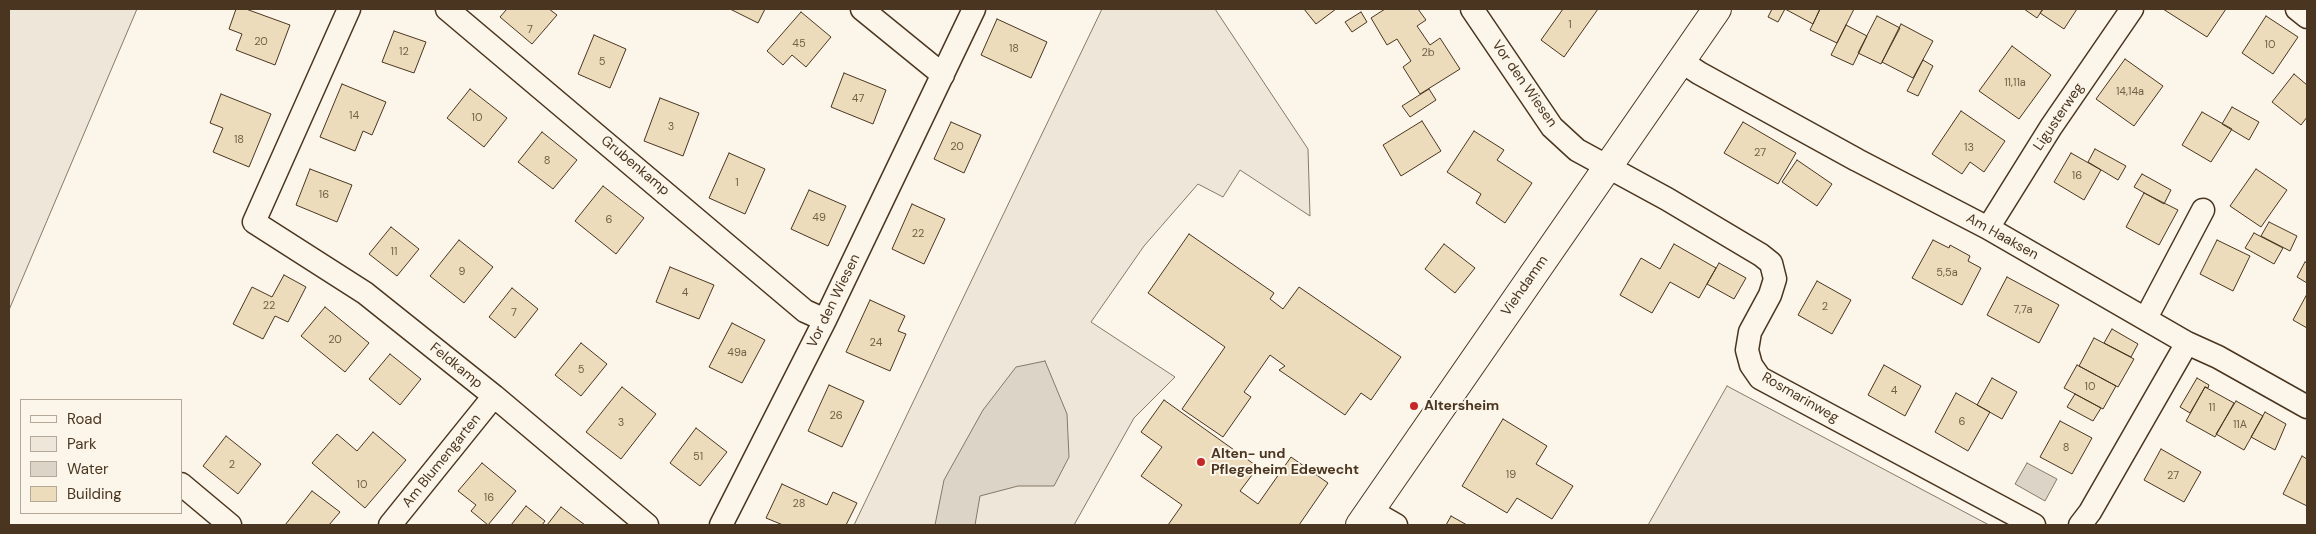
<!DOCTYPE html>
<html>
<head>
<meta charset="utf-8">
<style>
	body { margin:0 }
	#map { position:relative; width:2316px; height:534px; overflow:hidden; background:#fbf6e9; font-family:"DM Sans",sans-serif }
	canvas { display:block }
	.frame { position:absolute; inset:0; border:10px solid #4a3520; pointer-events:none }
	.legend { position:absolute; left:20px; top:399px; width:162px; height:115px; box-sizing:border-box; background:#fbf6e9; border:1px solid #b4a999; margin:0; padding:6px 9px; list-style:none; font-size:15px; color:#4a3520 }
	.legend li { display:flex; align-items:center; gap:10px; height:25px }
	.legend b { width:25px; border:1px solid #b4a999 }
</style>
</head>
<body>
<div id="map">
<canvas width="2316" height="534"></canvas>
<div class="frame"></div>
<ul class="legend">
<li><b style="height:6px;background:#fbf6e9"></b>Road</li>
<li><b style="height:14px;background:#ede6d9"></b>Park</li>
<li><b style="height:14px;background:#dcd4c6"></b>Water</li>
<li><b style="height:14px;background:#ecdcbc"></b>Building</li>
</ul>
</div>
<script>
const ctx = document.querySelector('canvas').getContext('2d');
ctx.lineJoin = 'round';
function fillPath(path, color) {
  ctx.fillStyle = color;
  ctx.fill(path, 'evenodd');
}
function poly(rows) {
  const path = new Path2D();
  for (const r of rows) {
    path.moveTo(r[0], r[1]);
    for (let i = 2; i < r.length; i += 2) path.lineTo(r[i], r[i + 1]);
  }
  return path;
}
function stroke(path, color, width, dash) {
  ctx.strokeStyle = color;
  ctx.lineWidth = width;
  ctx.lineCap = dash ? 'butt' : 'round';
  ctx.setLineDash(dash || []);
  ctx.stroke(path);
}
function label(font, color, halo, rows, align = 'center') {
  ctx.font = font + ' "DM Sans",sans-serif';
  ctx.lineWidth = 4;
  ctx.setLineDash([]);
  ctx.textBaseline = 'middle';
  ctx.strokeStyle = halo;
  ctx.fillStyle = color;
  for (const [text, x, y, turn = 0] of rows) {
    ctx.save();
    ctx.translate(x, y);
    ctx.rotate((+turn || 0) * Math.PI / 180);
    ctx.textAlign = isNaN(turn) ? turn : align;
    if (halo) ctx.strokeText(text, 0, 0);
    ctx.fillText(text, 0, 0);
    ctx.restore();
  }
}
const green = poly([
	[9,9,137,9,9,310,9,9],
	[1102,9,1215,9,1308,149,1310,216,1240,170,1223,197,1198,184,1144,246,1091,322,1175,377,1134,418,1074,525,854,525,1102,9],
	[1727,386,1989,525,1648,525,1727,386]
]);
fillPath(green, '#ede6d9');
stroke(green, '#887966', 1);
const water = poly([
	[1045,361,1067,414,1069,457,1054,486,1018,486,980,496,975,525,935,525,944,480,983,410,1016,367,1045,361],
	[2027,463,2057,479,2045,501,2015,484,2027,463]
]);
fillPath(water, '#dcd4c6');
stroke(water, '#887966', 1);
const building = poly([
	[236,9,246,9,290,25,275,65,236,50,242,34,229,29,236,9],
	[507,9,549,9,557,15,532,44,500,17,507,9],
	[730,9,765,9,758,23,730,9],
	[1304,9,1336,9,1316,24,1304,9],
	[1385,9,1418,9,1426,20,1417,26,1430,45,1440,38,1460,69,1420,94,1403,67,1411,61,1397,39,1387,45,1371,18,1385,9],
	[1563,9,1598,9,1564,57,1541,40,1563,9],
	[1772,9,1785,9,1778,22,1768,17,1772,9],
	[1785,9,1820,9,1813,24,1785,9],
	[1820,9,1854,9,1837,43,1810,30,1820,9],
	[2024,9,2043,9,2037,18,2024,9],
	[2043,9,2077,9,2064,29,2040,13,2043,9],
	[2163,9,2226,9,2207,37,2163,9],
	[801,12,831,37,806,67,792,55,783,65,767,51,801,12],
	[1361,12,1367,22,1352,32,1345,22,1361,12],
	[1877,16,1900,28,1881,64,1858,53,1877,16],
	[2266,16,2298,37,2273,74,2242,53,2266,16],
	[997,19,1047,42,1031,78,981,55,997,19],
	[1901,24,1933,41,1913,78,1882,62,1901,24],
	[1846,25,1867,36,1853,65,1831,55,1846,25],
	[394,31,426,42,414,73,382,62,394,31],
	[594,35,626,49,610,88,578,74,594,35],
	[2012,46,2051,75,2019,119,1979,91,2012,46],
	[2125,59,2163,86,2134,126,2096,99,2125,59],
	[1923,60,1933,66,1918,96,1907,91,1923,60],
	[844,73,886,90,873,124,831,107,844,73],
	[2294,74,2307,85,2307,117,2301,125,2272,102,2294,74],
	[342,84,386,102,372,135,363,131,355,151,320,137,342,84],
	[470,89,507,118,484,147,447,118,470,89],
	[1429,89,1436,100,1410,117,1402,106,1429,89],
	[221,94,271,114,249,167,213,152,223,128,210,123,221,94],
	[660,98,699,113,683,156,644,141,660,98],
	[2232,107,2259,122,2249,140,2222,124,2232,107],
	[1961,111,2005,141,1984,172,1970,162,1962,174,1932,154,1961,111],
	[2202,112,2232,129,2211,162,2182,145,2202,112],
	[1422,121,1441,151,1401,176,1383,145,1422,121],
	[951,122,981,135,964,173,934,159,951,122],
	[1743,122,1796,153,1778,184,1724,153,1743,122],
	[1474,131,1504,150,1497,160,1532,183,1505,223,1476,203,1481,194,1447,172,1474,131],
	[542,132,577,160,553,189,518,162,542,132],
	[2095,149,2126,166,2118,180,2088,162,2095,149],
	[729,153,765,169,745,214,709,198,729,153],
	[2071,153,2101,170,2084,200,2054,182,2071,153],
	[1797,160,1832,184,1817,206,1782,182,1797,160],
	[310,169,352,185,337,222,296,205,310,169],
	[2256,169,2287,190,2261,227,2230,206,2256,169],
	[2142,174,2171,190,2164,204,2134,187,2142,174],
	[603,186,644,218,616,254,575,221,603,186],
	[809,190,846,206,828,246,791,229,809,190],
	[2144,193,2178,210,2159,245,2126,227,2144,193],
	[912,204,945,219,924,264,892,249,912,204],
	[2269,222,2297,236,2290,251,2261,236,2269,222],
	[391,227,419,249,397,276,369,254,391,227],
	[2254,233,2283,248,2274,264,2245,248,2254,233],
	[1189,234,1274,293,1270,299,1283,309,1299,287,1401,357,1371,400,1361,393,1345,415,1279,370,1285,366,1270,355,1244,392,1251,397,1223,437,1182,409,1225,347,1148,293,1189,234],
	[459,240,493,267,464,303,430,276,459,240],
	[1933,240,1949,248,1950,245,1970,256,1968,261,1981,268,1962,305,1912,278,1933,240],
	[2217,240,2250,256,2233,291,2200,274,2217,240],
	[1444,244,1475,268,1455,293,1425,269,1444,244],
	[1674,244,1716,268,1699,298,1670,282,1652,313,1620,295,1641,258,1660,269,1674,244],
	[2305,262,2307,263,2307,283,2297,277,2305,262],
	[1719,263,1746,278,1734,299,1707,284,1719,263],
	[670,267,714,285,699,319,656,302,670,267],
	[284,275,306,287,288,322,275,316,263,339,233,324,252,287,272,297,284,275],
	[2007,277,2059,305,2039,343,1987,315,2007,277],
	[1817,281,1851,300,1832,334,1798,315,1817,281],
	[512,288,538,309,515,338,489,317,512,288],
	[2307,294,2307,328,2293,320,2307,294],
	[870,300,905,316,898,331,906,334,890,371,846,352,870,300],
	[325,307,369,343,345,372,301,336,325,307],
	[732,323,765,340,742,383,709,367,732,323],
	[2112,329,2138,344,2131,357,2104,343,2112,329],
	[2094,338,2134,359,2118,387,2079,366,2094,338],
	[581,343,607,364,581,396,555,375,581,343],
	[390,354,421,379,400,405,369,379,390,354],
	[1884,365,1921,386,1905,416,1868,395,1884,365],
	[2077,365,2116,386,2103,409,2064,388,2077,365],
	[1992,378,2017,392,2002,419,1977,405,1992,378],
	[2197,378,2209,385,2208,388,2205,387,2190,413,2180,407,2197,378],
	[829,385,864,401,842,447,808,431,829,385],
	[622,387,656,414,621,459,586,432,622,387],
	[2205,387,2234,403,2215,437,2186,421,2205,387],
	[1956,393,1990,412,1968,451,1935,432,1956,393],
	[2075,394,2101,408,2093,421,2067,407,2075,394],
	[1164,400,1258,467,1240,491,1258,504,1291,457,1328,483,1299,525,1168,525,1182,505,1141,476,1162,447,1141,432,1164,400],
	[2236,401,2263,416,2244,450,2216,434,2236,401],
	[2265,412,2286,424,2275,450,2251,437,2265,412],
	[1503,419,1547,446,1536,464,1573,486,1552,519,1517,498,1507,513,1462,486,1503,419],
	[2060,421,2092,438,2072,474,2040,457,2060,421],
	[696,428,727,452,700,486,670,463,696,428],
	[373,432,406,460,365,508,312,463,337,434,357,451,373,432],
	[226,436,261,464,238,494,203,466,226,436],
	[2161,449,2201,472,2184,502,2144,480,2161,449],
	[2302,456,2307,459,2307,506,2283,494,2302,456],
	[482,463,516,491,488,525,471,511,476,505,458,491,482,463],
	[782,484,827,505,833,492,857,503,846,525,783,525,766,518,782,484],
	[312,491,340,512,329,525,285,525,312,491],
	[526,506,545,521,542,525,511,525,526,506],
	[561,507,585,525,547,525,561,507],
	[1451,516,1467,525,1446,525,1451,516]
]);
fillPath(building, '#ecdcbc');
stroke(building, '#4a3520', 1);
const minor = poly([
	[349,9,254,222,365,293,494,396,647,525],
	[447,9,805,311,825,320],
	[862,9,943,75],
	[1472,9,1552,127,1577,150,1667,199,1761,255,1771,263,1775,279,1770,295,1750,332,1747,350,1751,365,1760,378,2034,525],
	[2297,9,2307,17],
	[1681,61,1699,73,1857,160,1988,228,2187,343,2218,357,2307,407],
	[1988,228,2051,127,2132,9],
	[2146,318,2203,210],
	[181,484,230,525],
	[1370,510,1396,525],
	[390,525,494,396],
	[721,525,825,320,974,9],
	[2080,525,2090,512,2187,343]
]);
const secondary = poly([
	[1360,525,1717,9]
]);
stroke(minor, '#4a3520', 25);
stroke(secondary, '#4a3520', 30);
stroke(minor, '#fbf6e9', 22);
stroke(secondary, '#fbf6e9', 28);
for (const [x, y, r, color] of [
	[1414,406,5,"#c62828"],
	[1201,462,5,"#c62828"]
]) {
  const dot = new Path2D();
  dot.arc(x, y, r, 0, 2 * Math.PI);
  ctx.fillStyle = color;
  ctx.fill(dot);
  stroke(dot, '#fbf6e9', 2);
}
label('11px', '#725f47', null, [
	["1",1570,25],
	["7",530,30],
	["20",261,42],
	["45",799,44],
	["10",2270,45],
	["18",1014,49],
	["12",404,52],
	["2b",1428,53],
	["5",602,62],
	["11,11a",2015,83],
	["14,14a",2130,92],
	["47",858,99],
	["14",354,116],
	["10",477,118],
	["3",671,127],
	["18",239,140],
	["20",957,147],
	["13",1969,148],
	["27",1760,153],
	["8",547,161],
	["16",2077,176],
	["1",737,183],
	["16",324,195],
	["49",819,218],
	["6",609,220],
	["22",918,234],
	["11",394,252],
	["9",462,272],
	["5,5a",1947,273],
	["4",685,293],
	["22",269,306],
	["2",1825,307],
	["7,7a",2023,310],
	["7",514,313],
	["20",335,340],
	["24",876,343],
	["49a",737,353],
	["5",581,370],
	["10",2090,387],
	["4",1894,391],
	["11",2212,408],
	["26",836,416],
	["6",1962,422],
	["3",621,423],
	["11A",2240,425],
	["8",2066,448],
	["51",698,457],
	["2",232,465],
	["19",1511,475],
	["27",2173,476],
	["10",362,485],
	["16",489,498],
	["28",799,504]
]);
label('14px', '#4a3520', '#fbf6e9', [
	["Vor den Wiesen",1524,84,55],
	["Ligusterweg",2059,117,-56],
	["Grubenkamp",635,166,40],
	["Am Haaksen",2002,237,29],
	["Viehdamm",1525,286,-55],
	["Vor den Wiesen",834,301,-64],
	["Feldkamp",456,366,39],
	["Rosmarinweg",1800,398,30],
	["Am Blumengarten",442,461,-51]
]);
label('bold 14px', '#4a3520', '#fbf6e9', [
	["Altersheim",1424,406],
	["Alten- und",1211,454],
	["Pflegeheim Edewecht",1211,470]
], 'left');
</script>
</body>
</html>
